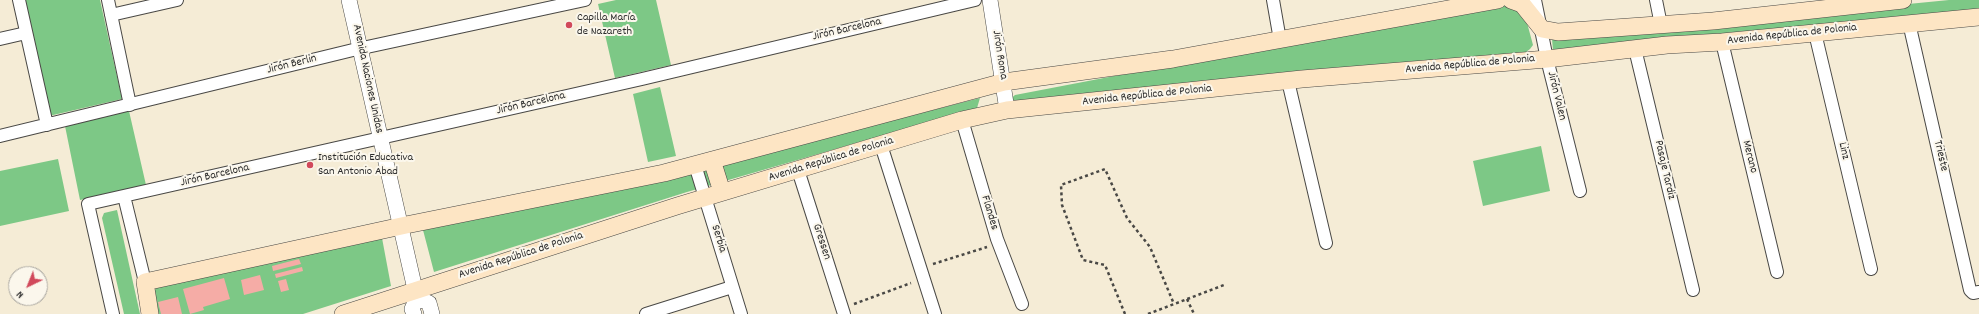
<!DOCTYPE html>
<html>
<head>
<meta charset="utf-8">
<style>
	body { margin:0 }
	#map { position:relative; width:1979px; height:314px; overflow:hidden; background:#f5ecd6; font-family:Dekko,sans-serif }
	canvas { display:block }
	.north { position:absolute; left:8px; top:266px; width:40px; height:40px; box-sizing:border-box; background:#fbf7ec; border:1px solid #a8a59f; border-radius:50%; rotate:223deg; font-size:11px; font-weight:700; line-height:16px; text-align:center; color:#2b2b2b }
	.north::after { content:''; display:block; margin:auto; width:14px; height:18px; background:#d1495b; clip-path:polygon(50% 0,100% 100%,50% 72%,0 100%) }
</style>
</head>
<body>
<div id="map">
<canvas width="1979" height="314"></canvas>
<div class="north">N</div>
</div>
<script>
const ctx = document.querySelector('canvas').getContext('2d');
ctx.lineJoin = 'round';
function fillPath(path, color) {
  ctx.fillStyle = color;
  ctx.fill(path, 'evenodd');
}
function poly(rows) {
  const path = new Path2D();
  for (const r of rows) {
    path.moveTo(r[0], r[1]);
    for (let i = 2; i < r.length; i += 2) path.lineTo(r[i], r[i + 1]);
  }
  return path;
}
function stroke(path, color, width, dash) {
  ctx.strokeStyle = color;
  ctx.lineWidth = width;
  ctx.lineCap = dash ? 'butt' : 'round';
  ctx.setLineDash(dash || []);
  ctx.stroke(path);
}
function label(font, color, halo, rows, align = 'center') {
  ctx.font = font + ' Dekko,sans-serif';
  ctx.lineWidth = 4;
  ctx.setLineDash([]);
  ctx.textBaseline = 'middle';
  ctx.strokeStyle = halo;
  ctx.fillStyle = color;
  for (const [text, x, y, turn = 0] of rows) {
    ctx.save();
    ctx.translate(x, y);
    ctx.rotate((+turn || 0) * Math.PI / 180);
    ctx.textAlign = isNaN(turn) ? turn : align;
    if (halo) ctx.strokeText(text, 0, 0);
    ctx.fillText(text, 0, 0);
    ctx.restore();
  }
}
fillPath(poly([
	[24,0,100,0,122,99,49,116],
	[616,0,656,0,671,65,615,78,598,4],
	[1949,0,1979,0,1979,9,1553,50,1552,39],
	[1509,4,1526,19,1533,45,1530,49,1526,52,1016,101,1009,100,1015,95,1250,50],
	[660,87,676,156,648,162,633,94],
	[980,98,977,108,687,192,434,272,423,230,850,131],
	[129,111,146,185,80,200,65,126],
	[1541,146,1550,191,1483,206,1473,161],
	[58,159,69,211,0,226,0,171],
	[117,210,140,314,124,314,102,218,104,213],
	[382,238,391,286,303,314,155,314,152,296,157,286]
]), '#7dc886');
fillPath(poly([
	[299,259,301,264,273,271,272,266],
	[302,267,303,271,276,278,275,274],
	[260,275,264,290,244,295,241,280],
	[224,278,230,299,203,307,204,310,190,314,183,289],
	[286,279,289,290,281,292,278,281],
	[178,297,182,314,161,314,158,302]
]), '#f5aca6');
const minor = poly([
	[19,0,47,125],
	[108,0,130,105],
	[1273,0,1280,40],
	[1535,0,1547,59,1580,191],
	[1656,0,1661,25],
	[111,15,177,0],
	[1909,23,1970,290,1973,293,1979,292],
	[1815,33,1871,269],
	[0,39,26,33],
	[1722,42,1777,272],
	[1635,49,1693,290],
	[1288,81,1326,243],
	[962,120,997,239,1022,304],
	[0,136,353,50,585,0],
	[881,145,935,314],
	[695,165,741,314],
	[798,170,844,314],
	[124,196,145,282],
	[113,314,88,204,642,79,975,0],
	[646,314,732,287]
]);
const tertiary = poly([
	[349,0,417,298,412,309,414,314],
	[990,0,1007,110],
	[417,298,429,303,432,314]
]);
const secondary = poly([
	[1511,0,1522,4,1542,29,1558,32,1713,21,1903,0],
	[712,160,722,192],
	[150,314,145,282,406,225,664,173,1004,82,1173,59,1498,0],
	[343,314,677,206,962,120,1007,110,1302,79,1547,59,1667,45,1722,42,1979,17]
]);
stroke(minor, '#494845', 14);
stroke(tertiary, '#494845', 16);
stroke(secondary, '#494845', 18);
stroke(poly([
	[933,264,987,247],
	[1187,299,1194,314],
	[854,304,911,283],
	[1125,314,1105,265,1083,260,1062,205,1061,185,1105,169,1127,218,1150,247,1174,304],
	[1148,314,1224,285]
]), '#494845', 2.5, [3, 3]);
stroke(minor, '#fff', 12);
stroke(tertiary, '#fff', 15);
stroke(secondary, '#fde5c4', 17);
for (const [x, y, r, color] of [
	[569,25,4,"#d1495b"],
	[310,165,4,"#d1495b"]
]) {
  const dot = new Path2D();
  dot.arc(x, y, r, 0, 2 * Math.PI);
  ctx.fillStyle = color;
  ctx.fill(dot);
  stroke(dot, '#fbf7ec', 1.5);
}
label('12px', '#2b2b2b', '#fbf7ec', [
	["Capilla María",577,18],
	["de Nazareth",577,32],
	["Institución Educativa",318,158],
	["San Antonio Abad",318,172]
], 'left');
label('12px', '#2b2b2b', '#fbf7ec', [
	["Jirón Barcelona",847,30,-13],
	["Avenida República de Polonia",1792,35,-6],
	["Jirón Roma",999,55,81],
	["Jirón Berlin",292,65,-14],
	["Avenida República de Polonia",1470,65,-5],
	["Avenida Naciones Unidas",367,79,78],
	["Avenida República de Polonia",1147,96,-6],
	["Jirón Valen",1556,96,76],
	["Jirón Barcelona",531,104,-13],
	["Linz",1843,151,77],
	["Trieste",1940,156,77],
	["Merano",1749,157,76],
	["Avenida República de Polonia",831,160,-17],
	["Pasaje Tardiz",1664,170,77],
	["Jirón Barcelona",215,176,-13],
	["Flandes",989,213,73],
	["Serbia",718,239,73],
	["Gressen",821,242,72],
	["Avenida República de Polonia",521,256,-18]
]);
</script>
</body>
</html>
